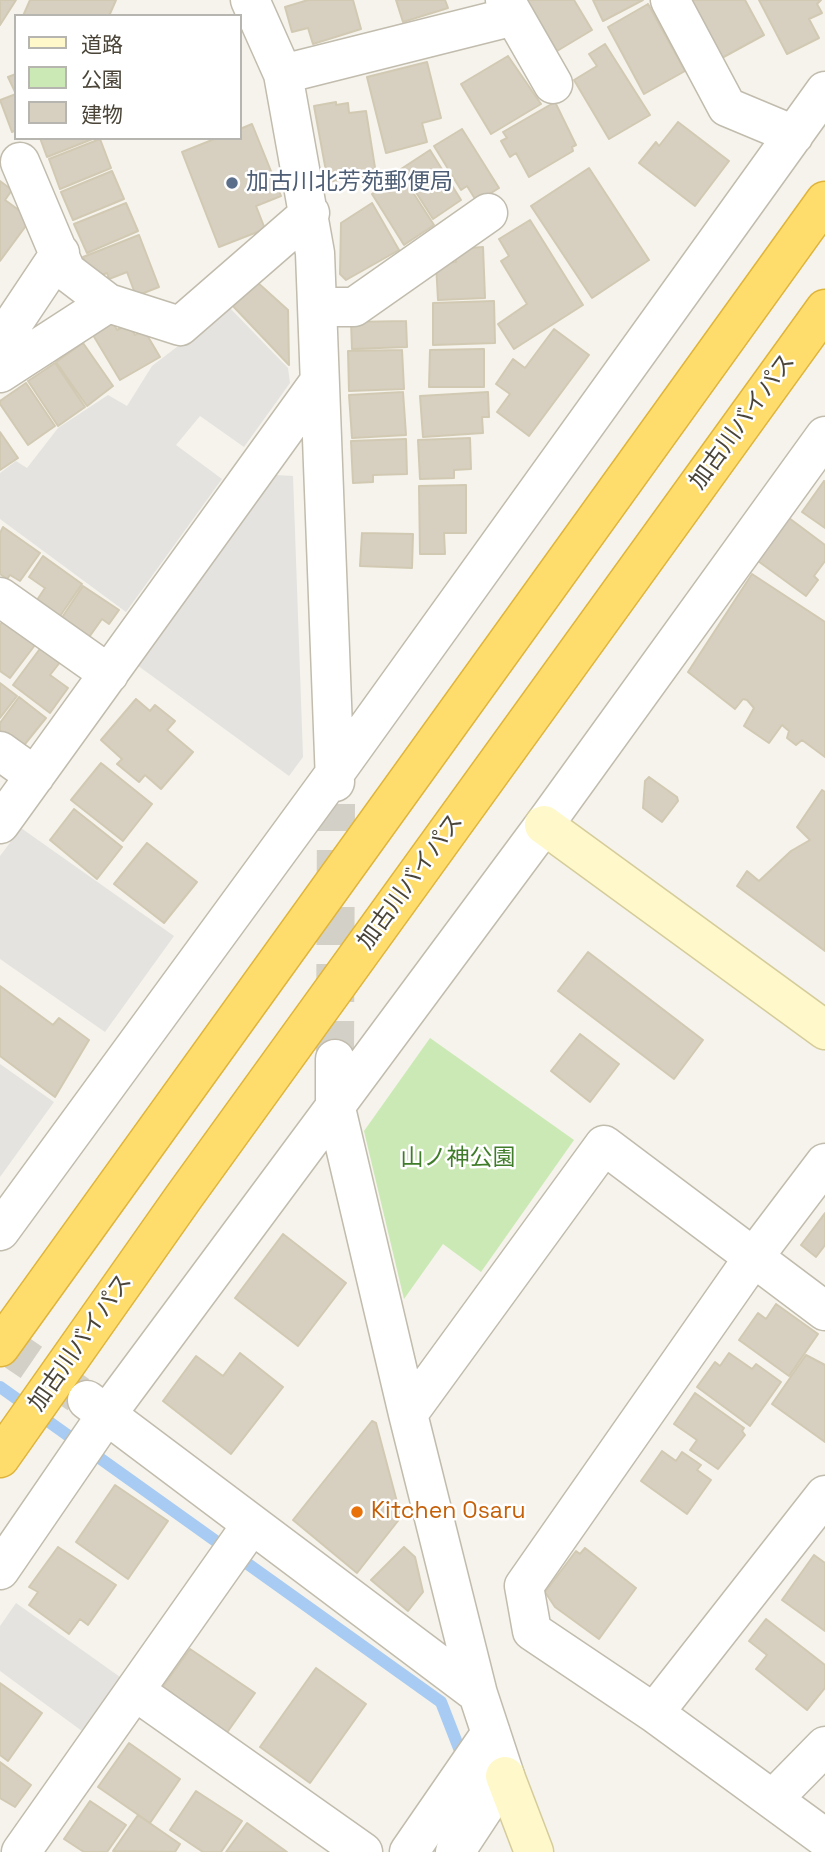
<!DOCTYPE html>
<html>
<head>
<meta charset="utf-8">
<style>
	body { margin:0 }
	#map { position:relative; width:825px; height:1852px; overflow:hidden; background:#f5f3eb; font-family:"Space Grotesk","Noto Sans JP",sans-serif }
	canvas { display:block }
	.legend { position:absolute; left:14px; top:14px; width:228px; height:126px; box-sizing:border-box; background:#fff; border:2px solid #b7b5af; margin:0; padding:9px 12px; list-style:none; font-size:21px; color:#4a4538 }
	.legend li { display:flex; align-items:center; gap:14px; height:35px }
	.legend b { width:35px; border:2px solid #b7b5af }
</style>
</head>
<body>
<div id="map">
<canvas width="825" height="1852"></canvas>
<ul class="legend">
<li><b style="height:9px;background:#fff8cb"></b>道路</li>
<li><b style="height:19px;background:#cbe9b4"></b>公園</li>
<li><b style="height:19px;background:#d7d0c0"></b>建物</li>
</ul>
</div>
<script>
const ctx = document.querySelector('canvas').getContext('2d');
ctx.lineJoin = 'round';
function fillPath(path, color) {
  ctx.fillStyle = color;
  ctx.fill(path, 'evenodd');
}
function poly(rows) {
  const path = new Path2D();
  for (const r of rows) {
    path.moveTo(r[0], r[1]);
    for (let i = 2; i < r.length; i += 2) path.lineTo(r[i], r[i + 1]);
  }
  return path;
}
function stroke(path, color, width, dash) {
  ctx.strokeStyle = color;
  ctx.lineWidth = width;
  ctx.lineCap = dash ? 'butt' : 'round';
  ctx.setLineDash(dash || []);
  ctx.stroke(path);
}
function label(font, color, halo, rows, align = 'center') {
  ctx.font = font + ' "Space Grotesk","Noto Sans JP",sans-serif';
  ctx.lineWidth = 5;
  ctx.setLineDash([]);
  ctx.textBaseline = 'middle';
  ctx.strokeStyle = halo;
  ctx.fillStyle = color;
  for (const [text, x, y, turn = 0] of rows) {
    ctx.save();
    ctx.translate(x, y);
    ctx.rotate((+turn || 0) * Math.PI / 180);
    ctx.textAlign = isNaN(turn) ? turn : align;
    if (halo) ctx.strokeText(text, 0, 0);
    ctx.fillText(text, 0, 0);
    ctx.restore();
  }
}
fillPath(poly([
	[430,1038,574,1140,481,1272,443,1244,404,1299,364,1131]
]), '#cbe9b4');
fillPath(poly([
	[229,307,288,368,290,383,244,447,200,416,176,445,222,479,126,612,0,519,0,473,16,461,27,468,58,428,108,395,127,406,152,366],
	[276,475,293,476,303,757,289,776,137,665],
	[21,828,174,936,105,1032,0,959,0,856],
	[0,1064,54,1102,0,1177],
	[16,1603,120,1677,82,1731,0,1671,0,1626]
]), '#e4e3df');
stroke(poly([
	[0,1387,441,1702,464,1761]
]), '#a7cbf2', 12);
const building = poly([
	[0,0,16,0,0,25,0,0],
	[30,0,116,0,109,16,23,16,30,0],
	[308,0,353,0,361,29,313,44,308,28,292,32,285,7,308,0],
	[396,0,445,0,448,8,403,22,396,0],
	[527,0,574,0,592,30,557,51,527,0],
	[593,0,643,0,603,21,593,0],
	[690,0,745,0,764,35,720,59,690,0],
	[759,0,821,0,817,4,822,13,809,19,819,38,787,54,759,0],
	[648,4,685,71,644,94,608,27,648,4],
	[605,44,650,115,609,139,574,80,597,66,589,54,605,44],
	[508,56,541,104,491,134,461,84,508,56],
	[427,62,441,118,422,123,427,142,386,153,367,77,427,62],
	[16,74,16,130,12,132,0,100,16,94,8,77,16,74],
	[336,102,336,105,348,103,349,113,366,111,376,174,328,182,314,106,336,102],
	[555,102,576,145,572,147,573,151,529,177,516,153,510,157,501,141,507,138,503,132,555,102],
	[678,122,729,161,695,206,639,163,656,142,659,146,678,122],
	[252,124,281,196,256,206,265,229,219,247,182,152,217,138,240,138,240,129,252,124],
	[462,129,499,188,477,202,467,186,461,190,434,146,462,129],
	[40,138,95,138,47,157,40,138],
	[100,139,111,168,60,189,49,159,100,139],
	[430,150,461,200,433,219,401,169,430,150],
	[589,168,649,260,592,298,531,206,589,168],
	[112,171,124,199,73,220,61,192,112,171],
	[401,174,434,225,404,245,372,194,401,174],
	[0,181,12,190,5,200,31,219,0,261,0,181],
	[126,203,138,231,87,253,74,224,126,203],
	[372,203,399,250,346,280,340,274,341,223,372,203],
	[530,220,583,305,514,349,498,324,527,304,501,261,509,256,499,239,530,220],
	[139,235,159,287,136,296,127,272,109,279,107,273,92,279,83,257,139,235],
	[483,247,485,298,438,300,436,263,456,262,456,249,483,247],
	[257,282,288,310,289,365,231,304,257,282],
	[494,301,495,343,433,345,433,303,494,301],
	[110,318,117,330,128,324,135,335,144,330,160,357,120,380,90,330,110,318],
	[406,321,407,347,352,349,351,322,406,321],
	[554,329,589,355,529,436,497,412,510,394,496,384,513,359,525,368,554,329],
	[83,343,113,386,87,406,56,362,83,343],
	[484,349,484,387,429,387,430,350,484,349],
	[402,350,404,389,349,391,348,351,402,350],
	[55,363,85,407,58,426,28,381,55,363],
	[26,383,55,426,28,445,0,404,0,401,26,383],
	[403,392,406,435,352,438,349,395,403,392],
	[488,392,489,417,482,417,483,433,423,437,420,396,488,392],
	[0,432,18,458,0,470,0,432],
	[470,438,471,469,454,470,454,478,420,479,418,440,470,438],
	[406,439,407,474,373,475,373,482,353,483,351,441,406,439],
	[824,481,825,482,825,528,802,512,824,481],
	[466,485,466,533,444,533,445,554,420,554,419,486,466,485],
	[789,518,825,545,825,561,814,576,818,580,806,596,758,561,789,518],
	[3,527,40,553,20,581,10,575,7,579,0,574,0,533,3,527],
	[362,533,413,534,412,568,360,566,362,533],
	[43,556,82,584,58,619,35,603,45,588,29,577,43,556],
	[752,574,825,622,825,757,802,740,796,745,787,738,789,731,782,725,769,743,744,726,754,708,747,700,743,699,735,709,688,672,752,574],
	[83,586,119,610,109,624,102,619,87,640,59,622,83,586],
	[3,621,35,645,10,678,0,671,0,625,3,621],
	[42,646,61,661,50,675,68,688,50,713,13,685,42,646],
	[0,683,17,696,0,718,0,683],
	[19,697,46,718,21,749,0,733,0,723,19,697],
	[136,699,150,711,155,705,175,721,167,730,193,752,161,789,145,775,139,782,117,764,122,759,101,740,136,699],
	[101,763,152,804,123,841,71,800,101,763],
	[649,777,677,797,678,801,662,822,643,808,645,781,649,777],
	[822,790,825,792,825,951,737,886,747,871,759,881,791,851,810,840,797,827,822,790],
	[74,809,122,847,97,879,50,840,74,809],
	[147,843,197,882,164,923,114,884,147,843],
	[588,952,703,1040,674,1079,558,991,588,952],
	[0,986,53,1025,59,1018,89,1040,55,1097,0,1056,0,986],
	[580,1034,619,1064,590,1102,551,1071,580,1034],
	[825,1213,825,1245,816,1257,801,1245,825,1213],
	[283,1234,346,1283,298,1346,235,1298,283,1234],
	[776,1304,818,1334,789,1376,739,1340,758,1313,766,1319,776,1304],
	[240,1353,283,1387,231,1454,163,1401,196,1356,223,1376,240,1353],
	[729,1353,752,1369,756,1364,781,1382,750,1426,697,1387,715,1362,720,1366,729,1353],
	[806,1355,825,1365,825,1442,772,1404,806,1355],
	[695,1393,744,1428,742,1431,745,1435,718,1469,690,1450,697,1440,674,1424,695,1393],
	[372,1421,376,1423,401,1517,357,1573,293,1520,372,1421],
	[662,1451,676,1461,682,1452,701,1465,697,1470,711,1480,687,1514,641,1481,662,1451],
	[115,1485,168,1521,128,1579,76,1542,115,1485],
	[58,1547,116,1585,88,1625,80,1619,69,1634,29,1605,38,1592,29,1587,58,1547],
	[404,1547,415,1557,423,1592,408,1611,371,1580,404,1547],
	[585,1548,636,1588,599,1639,555,1607,545,1592,576,1551,580,1554,585,1548],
	[814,1555,825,1563,825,1631,782,1600,814,1555],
	[766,1619,825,1665,825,1688,807,1710,756,1669,767,1655,749,1641,766,1619],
	[190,1649,255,1693,226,1734,161,1689,190,1649],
	[316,1668,366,1704,310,1783,260,1747,316,1668],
	[0,1683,42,1713,8,1761,0,1755,0,1683],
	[129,1743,180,1779,150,1823,98,1787,129,1743],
	[0,1762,31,1785,15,1807,0,1798,0,1762],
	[196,1791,242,1821,221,1852,203,1852,170,1830,196,1791],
	[90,1801,126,1825,107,1852,84,1852,64,1839,90,1801],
	[138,1815,180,1844,175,1852,113,1851,138,1815],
	[247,1823,287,1852,226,1852,247,1823]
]);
fillPath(building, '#d7d0c0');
stroke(building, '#d2c9b3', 2);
stroke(poly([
	[335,1059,336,804],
	[0,1341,82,1397]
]), '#d3d0c7', 38, [38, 19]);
const street = poly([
	[250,0,283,74,315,253,335,782],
	[505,0,553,84],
	[670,0,727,107,794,135],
	[283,74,514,16],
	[20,162,66,271,108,303],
	[317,307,354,307,488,213],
	[0,343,60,253],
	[0,373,108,303,180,326,310,213],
	[0,597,109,674],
	[0,751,35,776],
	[0,824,319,382],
	[335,1059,335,1104,408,1414,478,1694,505,1776,455,1852],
	[825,1163,753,1258,524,1586,532,1631,654,1713,825,1838],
	[0,1231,335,773,825,91],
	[87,1400,478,1694],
	[408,1414,604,1145,825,1311],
	[0,1570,107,1414,544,825,825,436],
	[135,1691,363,1852],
	[654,1713,825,1495],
	[774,1798,825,1746],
	[21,1852,252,1524],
	[409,1852,491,1733]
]);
const secondary = poly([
	[544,825,825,1030],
	[505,1776,534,1852]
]);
const highway = poly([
	[0,1347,825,201],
	[0,1458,183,1198,825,309]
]);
stroke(street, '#c1bcad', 41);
stroke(secondary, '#d5cc9a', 41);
stroke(highway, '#dfb43b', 41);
stroke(street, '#fff', 38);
stroke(secondary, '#fff8cb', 38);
stroke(highway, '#ffdd6c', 38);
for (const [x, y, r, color] of [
	[232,183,7,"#5c6f8a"],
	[357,1512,7,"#e8710a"]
]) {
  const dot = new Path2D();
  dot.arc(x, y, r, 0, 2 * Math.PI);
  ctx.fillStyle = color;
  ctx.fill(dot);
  stroke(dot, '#fff', 2.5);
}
label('23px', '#4e5e75', '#fff', [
	["加古川北芳苑郵便局",246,183]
], 'left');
label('23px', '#4a4538', '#fff', [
	["加古川バイパス",743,422,-54],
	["加古川バイパス",411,882,-54],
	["加古川バイパス",81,1343,-55]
]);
label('23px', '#407d2a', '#fff', [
	["山ノ神公園",458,1159]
]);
label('23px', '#c56008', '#fff', [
	["Kitchen Osaru",371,1512]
], 'left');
</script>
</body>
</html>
